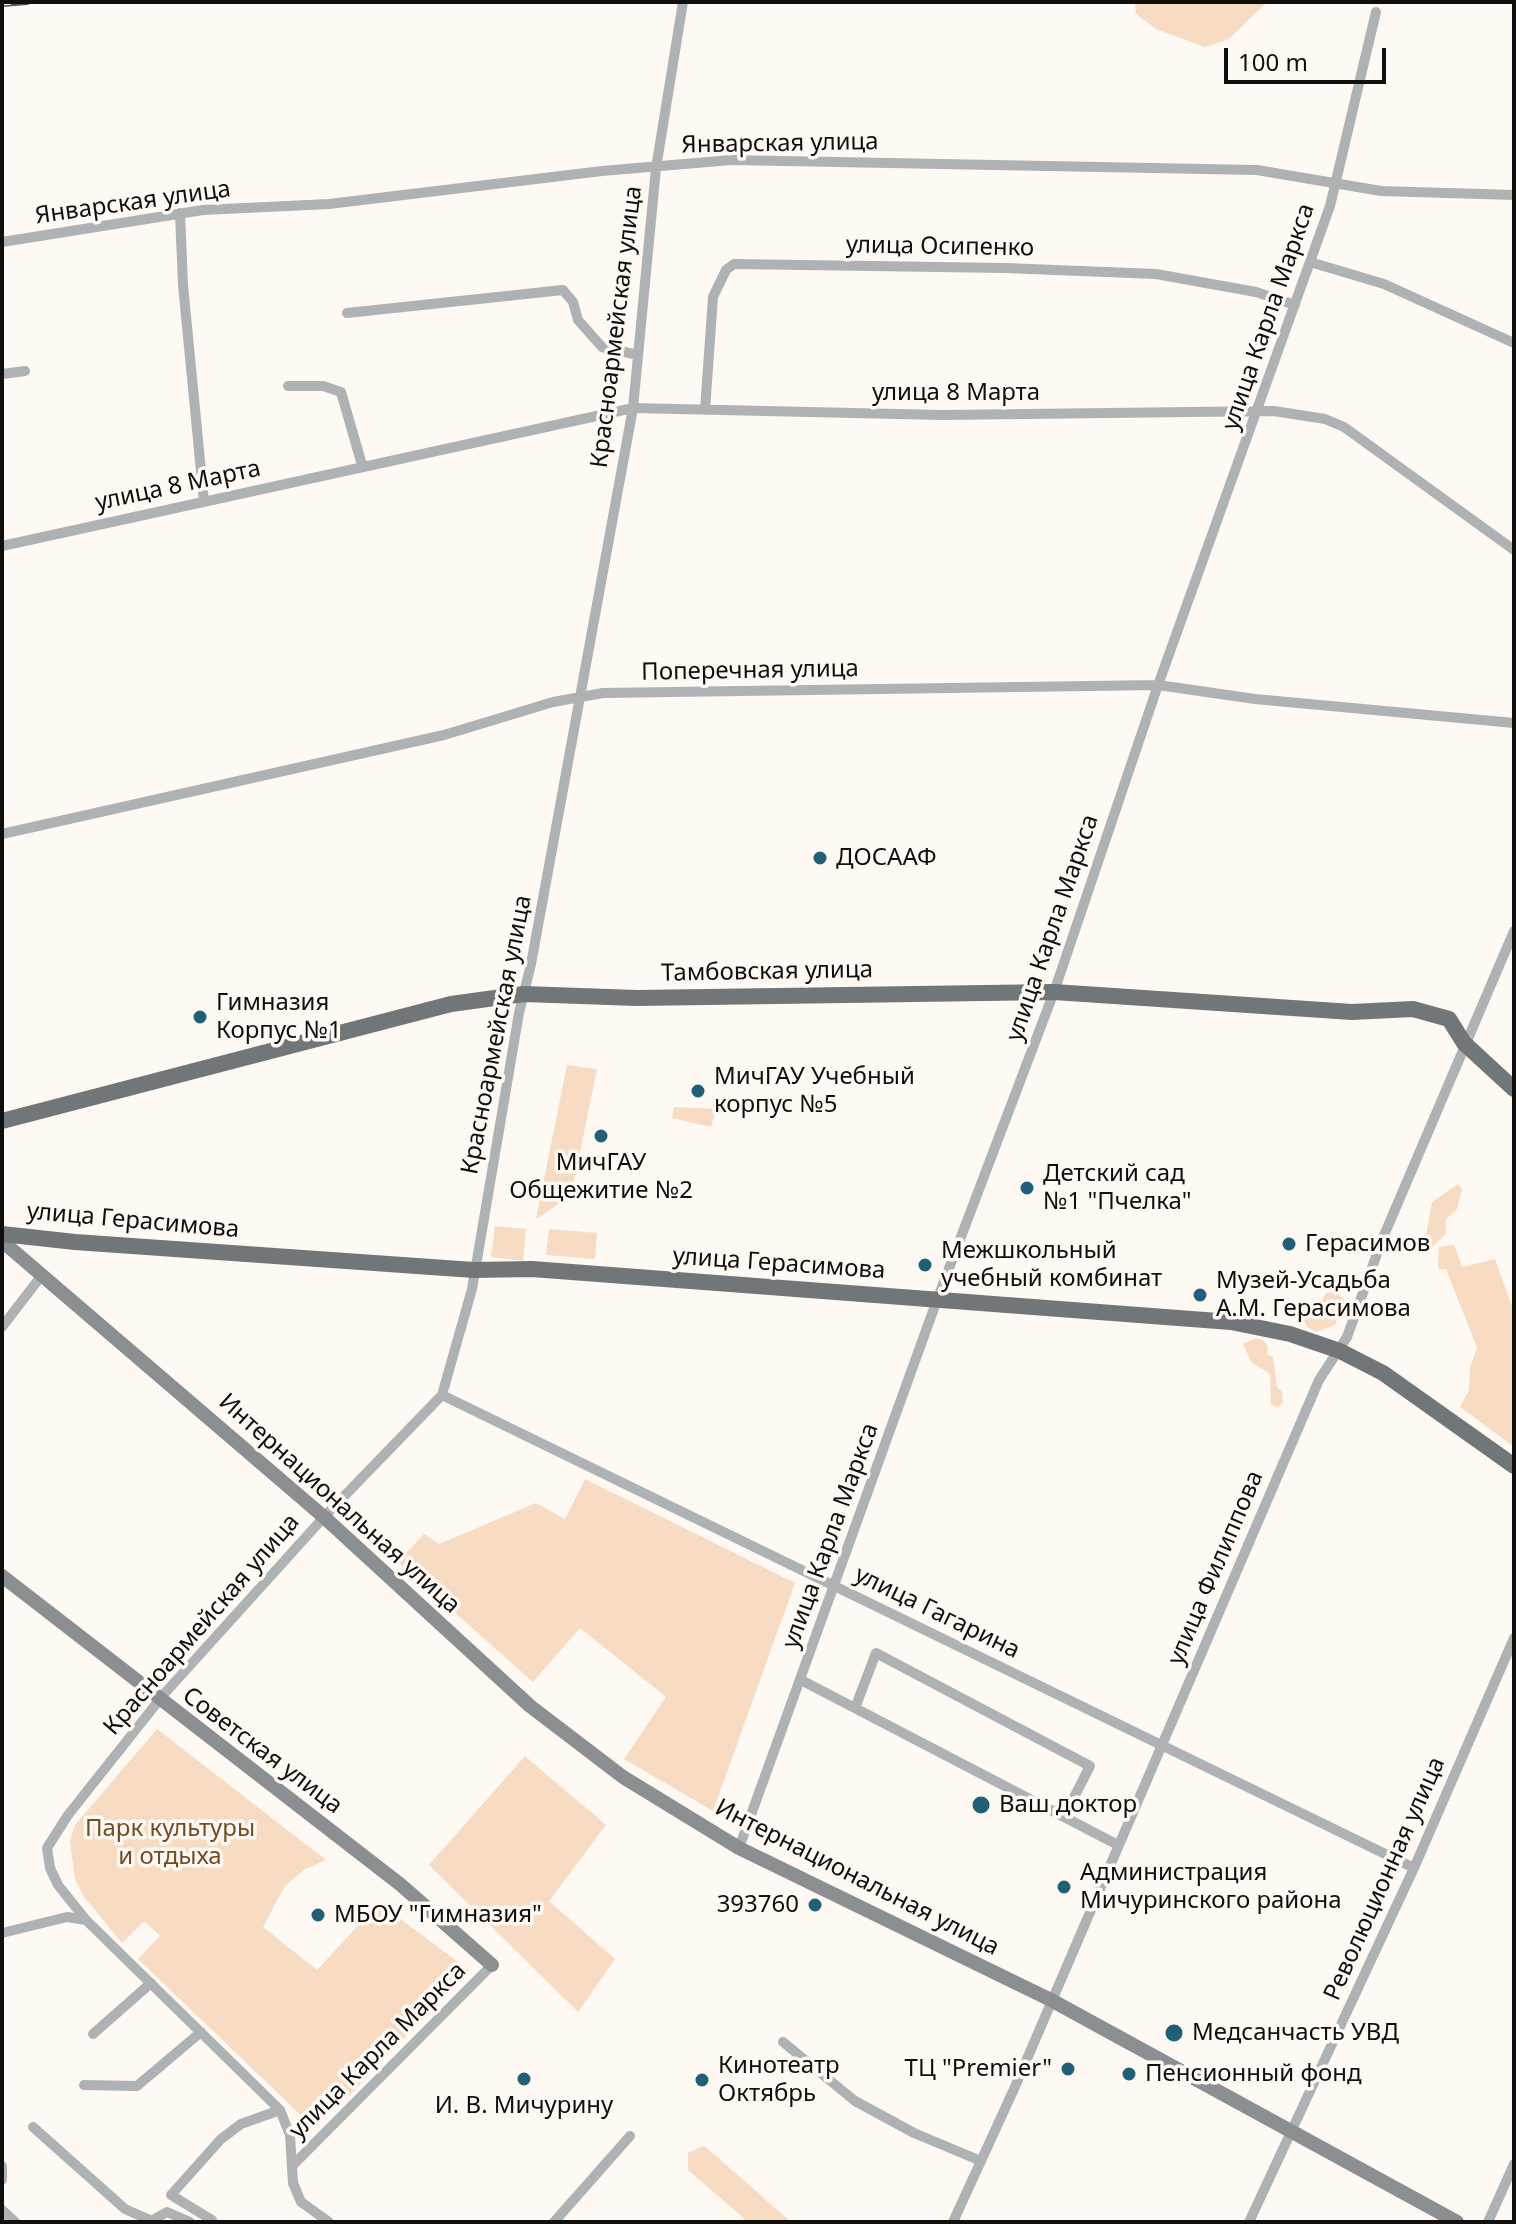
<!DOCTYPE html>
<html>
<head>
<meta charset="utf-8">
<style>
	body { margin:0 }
	#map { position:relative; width:1516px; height:2224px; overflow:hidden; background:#fff9f4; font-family:"Noto Sans",sans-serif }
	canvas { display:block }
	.frame { position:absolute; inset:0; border:4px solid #110f0d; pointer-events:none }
	.scale { position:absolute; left:1224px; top:48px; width:162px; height:36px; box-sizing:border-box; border:4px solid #110f0d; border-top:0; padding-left:10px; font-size:24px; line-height:28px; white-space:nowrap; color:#110f0d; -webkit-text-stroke:6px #fff9f4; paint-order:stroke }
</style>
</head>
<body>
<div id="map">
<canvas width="1516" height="2224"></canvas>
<div class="frame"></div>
<div class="scale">100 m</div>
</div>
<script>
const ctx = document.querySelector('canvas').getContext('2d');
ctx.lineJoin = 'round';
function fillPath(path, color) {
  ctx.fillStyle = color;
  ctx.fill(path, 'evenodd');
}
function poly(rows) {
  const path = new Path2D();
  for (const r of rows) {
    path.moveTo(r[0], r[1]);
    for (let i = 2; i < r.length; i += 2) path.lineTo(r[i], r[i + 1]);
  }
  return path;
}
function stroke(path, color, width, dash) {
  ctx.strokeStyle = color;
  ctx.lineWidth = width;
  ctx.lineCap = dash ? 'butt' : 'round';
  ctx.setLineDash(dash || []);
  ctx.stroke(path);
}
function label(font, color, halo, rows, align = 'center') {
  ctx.font = font + ' "Noto Sans",sans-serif';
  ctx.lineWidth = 7;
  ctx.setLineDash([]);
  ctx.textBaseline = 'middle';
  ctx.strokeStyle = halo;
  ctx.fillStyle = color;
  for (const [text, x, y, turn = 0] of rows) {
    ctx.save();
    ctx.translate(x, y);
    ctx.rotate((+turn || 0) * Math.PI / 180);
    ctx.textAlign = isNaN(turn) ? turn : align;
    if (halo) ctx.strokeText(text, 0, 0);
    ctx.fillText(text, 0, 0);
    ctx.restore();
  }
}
fillPath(poly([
	[1135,2,1267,2,1229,39,1205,47,1156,29,1136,14],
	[567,1065,597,1069,571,1196,536,1219],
	[674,1107,716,1109,711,1127,672,1118],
	[1458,1184,1462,1189,1457,1209,1446,1219,1446,1234,1430,1249,1424,1246,1432,1202],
	[495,1226,526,1229,523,1261,491,1257],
	[549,1229,597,1233,595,1259,546,1255],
	[1454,1245,1462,1267,1495,1259,1514,1312,1514,1447,1460,1407,1469,1390,1470,1368,1477,1348,1446,1269,1439,1270,1438,1264,1439,1247],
	[1335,1292,1345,1300,1335,1325,1316,1332,1307,1327,1303,1319,1308,1308,1318,1307,1326,1293],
	[1256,1338,1263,1340,1268,1347,1267,1354,1273,1357,1277,1387,1282,1392,1283,1402,1278,1408,1271,1404,1270,1374,1251,1362,1243,1344],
	[585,1479,795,1583,713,1811,624,1759,666,1697,580,1628,533,1682,398,1562,424,1534,439,1544,536,1503,565,1519],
	[157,1729,326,1860,305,1869,285,1886,263,1927,317,1970,379,1903,469,1970,349,2096,310,2124,138,1959,160,1936,144,1921,122,1943,84,1897,75,1879,70,1841,75,1825],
	[525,1756,606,1825,549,1901,615,1959,578,2012,429,1865],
	[703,2146,707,2148,791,2222,748,2222,688,2170,688,2153]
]), '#f7dbc2');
stroke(poly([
	[180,213,183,285,204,502],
	[2,242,203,210,329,204,602,171,731,160,1257,170,1381,191,1514,195],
	[1310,262,1384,284,1514,343],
	[347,313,563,290,573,302,578,320,602,347,638,355],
	[2,374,25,371],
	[288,386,323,386,341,392,362,465],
	[705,410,713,297,726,270,734,264,1005,268,1156,274,1256,292,1295,305],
	[2,546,633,408,942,415,1274,411,1325,419,1344,427,1514,550],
	[2,834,444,735,553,702,603,693,1158,685,1255,699,1514,723],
	[2,1327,42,1275],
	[442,1395,1414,1868],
	[801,1680,1118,1845],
	[855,1708,876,1653,1090,1766,1064,1817],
	[739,1848,937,1300,1054,992,1158,685,1330,206,1376,12],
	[2,1933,67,1917,86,1920],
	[93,2034,151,1983],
	[783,2042,855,2101,914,2133,981,2161],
	[84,2085,137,2086,201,2032],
	[33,2127,125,2209,150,2220],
	[293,2165,492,1965],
	[2,2166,2,2180],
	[2,2210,15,2222],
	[212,2220,171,2195,221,2139,241,2124,280,2110],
	[149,2222,167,2212,190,2222],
	[329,2222,301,2202,293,2183,290,2135,280,2110,86,1920,58,1885,50,1868,47,1848,68,1815,164,1694,324,1517,442,1395,472,1289,519,1013,531,964,633,408,656,168,683,2],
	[554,2222,630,2136],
	[953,2222,1014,2089,1319,1380,1347,1337,1382,1240,1514,931],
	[1249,2222,1414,1868,1514,1638],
	[1488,2222,1514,2164]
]), '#afb2b3', 10);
stroke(poly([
	[2,1241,324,1517,530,1706,623,1777,739,1848,1051,2000,1457,2222],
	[2,1576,401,1885,492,1965]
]), '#8b8f91', 14);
stroke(poly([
	[2,1121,451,1004,524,994,637,998,1054,992,1352,1012,1413,1009,1449,1019,1464,1043,1514,1089],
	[2,1234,75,1242,474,1270,532,1269,1231,1322,1290,1334,1340,1351,1383,1373,1514,1466]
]), '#717679', 16);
const rail = poly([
	[2,4,27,2]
]);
stroke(rail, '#585552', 6);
stroke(rail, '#fff9f4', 3, [9]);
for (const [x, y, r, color] of [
	[820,858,8,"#205f75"],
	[200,1017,8,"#205f75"],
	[698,1091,8,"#205f75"],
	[601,1136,8,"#205f75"],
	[1027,1188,8,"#205f75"],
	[1289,1244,8,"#205f75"],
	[925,1265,8,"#205f75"],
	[1200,1295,8,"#205f75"],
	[981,1805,10,"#205f75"],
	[1064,1887,8,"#205f75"],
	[815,1905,8,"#205f75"],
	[318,1915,8,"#205f75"],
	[1174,2033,10,"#205f75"],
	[1068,2069,8,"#205f75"],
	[1129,2074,8,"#205f75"],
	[524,2079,8,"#205f75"],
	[702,2080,8,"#205f75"]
]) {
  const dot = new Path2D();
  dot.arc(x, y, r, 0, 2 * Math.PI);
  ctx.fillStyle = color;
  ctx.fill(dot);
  stroke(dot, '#fff9f4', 3);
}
label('24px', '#110f0d', '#fff9f4', [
	["Январская улица",780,144,-1],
	["Январская улица",133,203,-8],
	["улица Осипенко",940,247,1],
	["улица Карла Маркса",1269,317,-71],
	["Красноармейская улица",617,327,-83],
	["улица 8 Марта",956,393],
	["улица 8 Марта",178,486,-12],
	["Поперечная улица",750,671,-1],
	["улица Карла Маркса",1053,928,-71],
	["Тамбовская улица",767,972,-1],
	["Красноармейская улица",497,1035,-79],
	["улица Герасимова",133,1221,5],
	["улица Герасимова",779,1264,4],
	["Интернациональная улица",339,1504,42],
	["улица Карла Маркса",831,1536,-70],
	["улица Филиппова",1216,1568,-67],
	["улица Гагарина",937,1613,26],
	["Красноармейская улица",202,1625,-49],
	["Советская улица",262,1751,37],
	["Интернациональная улица",857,1878,27],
	["Революционная улица",1385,1879,-66],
	["улица Карла Маркса",378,2051,-45]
]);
label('24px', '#110f0d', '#fff9f4', [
	["ДОСААФ",836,858],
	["Гимназия",216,1003],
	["Корпус №1",216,1031],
	["МичГАУ Учебный",714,1077],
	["корпус №5",714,1105],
	["МичГАУ",601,1163,"center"],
	["Общежитие №2",601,1191,"center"],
	["Детский сад",1043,1174],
	["№1 \"Пчелка\"",1043,1202],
	["Герасимов",1305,1244],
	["Межшкольный",941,1251],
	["учебный комбинат",941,1279],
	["Музей-Усадьба",1216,1281],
	["А.М. Герасимова",1216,1309],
	["Ваш доктор",999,1805],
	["Администрация",1080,1873],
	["Мичуринского района",1080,1901],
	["393760",799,1905,"right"],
	["МБОУ \"Гимназия\"",334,1915],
	["Медсанчасть УВД",1192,2033],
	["Кинотеатр",718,2066],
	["Октябрь",718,2094],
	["ТЦ \"Premier\"",1052,2069,"right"],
	["Пенсионный фонд",1145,2074],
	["И. В. Мичурину",524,2106,"center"]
], 'left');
label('24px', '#734c24', '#fff9f4', [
	["Парк культуры",170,1829],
	["и отдыха",170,1857]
]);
</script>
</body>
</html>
